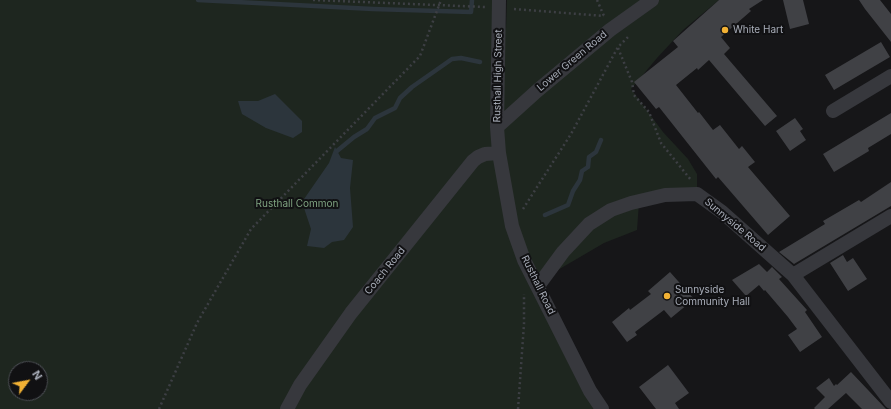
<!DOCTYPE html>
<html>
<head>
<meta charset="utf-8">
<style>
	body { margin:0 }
	#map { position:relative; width:891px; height:409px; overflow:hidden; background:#161618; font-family:Inter,sans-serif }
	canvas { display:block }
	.north { position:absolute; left:8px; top:361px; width:40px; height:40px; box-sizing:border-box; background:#111113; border:1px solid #4d4f55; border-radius:50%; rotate:58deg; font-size:11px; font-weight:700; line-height:16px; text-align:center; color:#a8adb8 }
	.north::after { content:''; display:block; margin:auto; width:14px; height:18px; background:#f2b134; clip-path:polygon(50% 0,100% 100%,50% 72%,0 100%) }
</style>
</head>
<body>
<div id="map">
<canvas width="891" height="409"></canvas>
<div class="north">N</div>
</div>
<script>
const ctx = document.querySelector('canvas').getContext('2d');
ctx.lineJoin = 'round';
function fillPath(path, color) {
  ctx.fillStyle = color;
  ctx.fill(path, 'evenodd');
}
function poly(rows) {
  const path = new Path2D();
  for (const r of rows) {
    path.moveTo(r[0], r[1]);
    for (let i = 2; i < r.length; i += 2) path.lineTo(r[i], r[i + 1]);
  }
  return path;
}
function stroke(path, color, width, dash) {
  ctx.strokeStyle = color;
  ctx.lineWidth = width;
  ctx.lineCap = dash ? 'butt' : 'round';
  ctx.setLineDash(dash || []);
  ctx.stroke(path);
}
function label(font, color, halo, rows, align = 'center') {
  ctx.font = font + ' Inter,sans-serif';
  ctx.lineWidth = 4;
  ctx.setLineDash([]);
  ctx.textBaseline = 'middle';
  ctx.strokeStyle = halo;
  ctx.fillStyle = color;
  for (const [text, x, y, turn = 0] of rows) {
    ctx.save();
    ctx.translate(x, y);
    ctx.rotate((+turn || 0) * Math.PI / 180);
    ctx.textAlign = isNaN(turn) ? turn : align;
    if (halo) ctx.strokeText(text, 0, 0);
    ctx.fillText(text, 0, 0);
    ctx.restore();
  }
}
fillPath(poly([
	[0,0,502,0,506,30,507,0,719,0,683,30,657,58,631,89,663,132,688,159,697,174,697,188,639,203,637,230,604,243,551,274,541,286,595,409,0,409],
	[16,369,40,369,40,393,16,393]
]), '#1e261f');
fillPath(poly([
	[275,94,302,121,302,132,293,138,266,128,242,114,238,101,258,101],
	[335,147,341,158,353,160,350,188,353,227,344,240,332,242,324,248,307,246,311,229,302,202,329,163]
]), '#2c353c');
stroke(poly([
	[198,0,373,9,471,12,472,0],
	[337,151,354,137,367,129,375,118,395,108,400,98,412,87,452,59,461,58,480,62],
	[545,215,568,205,573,191,580,180,582,171,588,167,589,157,596,152,601,140]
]), '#2c353c', 4.5);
fillPath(poly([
	[719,0,763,0,749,9,751,11,721,37,730,48,724,54,777,116,765,126,709,60,698,70,697,68,676,85,698,113,699,112,713,130,720,125,739,149,742,146,755,162,748,167,790,216,768,235,718,177,716,179,659,107,656,109,634,82,678,47,673,41],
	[783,0,803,0,809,24,790,29],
	[859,0,880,0,891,14,891,42,865,9],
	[881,42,890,57,834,90,825,75],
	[891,113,891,134,868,148,869,151,834,172,823,154],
	[795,118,803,129,800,131,806,140,790,151,776,131],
	[891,182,891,206,886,209,794,264,779,252,825,224,823,221,859,200,861,202],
	[843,255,847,262,853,258,867,279,848,291,830,263],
	[759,264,767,272,772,267,782,277,779,279,807,310,805,312,822,337,800,352,788,335,797,329,788,317,765,290,764,291,759,285,746,296,732,280],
	[670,272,694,299,671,318,664,310,635,332,637,335,627,342,612,322,629,308,630,310,651,294,648,291],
	[668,365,689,393,675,403,679,409,656,409,639,387],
	[851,372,886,409,862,409,846,393,828,409,815,409,814,408,825,397,816,388,829,378,834,386,836,384,837,385]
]), '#404145');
stroke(poly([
	[313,0,485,7],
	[597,0,604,16],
	[514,9,604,16],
	[618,48,632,82,634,95,649,112,661,143,691,180],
	[523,209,571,134,618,47,629,36],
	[159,409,197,323,251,229,420,56,441,0],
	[518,409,524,324,524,294]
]), '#3d3f44', 2.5, [2, 3]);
stroke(poly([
	[499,0,497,127,499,153,512,226,524,260,590,391,602,409],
	[833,111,891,76],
	[497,127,538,90,610,30,652,0],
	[793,275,891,216],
	[538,286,563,252,589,224,611,210,631,203,665,195,697,194,722,212,793,275,891,402],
	[287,409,300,385,351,313,473,161,478,157,485,154,499,153]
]), '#37383d', 14);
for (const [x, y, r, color] of [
	[725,30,4,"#f2b134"],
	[667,296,4,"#f2b134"]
]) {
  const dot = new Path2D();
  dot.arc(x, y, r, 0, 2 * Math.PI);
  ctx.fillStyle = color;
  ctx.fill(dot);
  stroke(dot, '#111113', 1.5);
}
label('10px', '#a8adb8', '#111113', [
	["White Hart",733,30],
	["Sunnyside",675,290],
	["Community Hall",675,302]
], 'left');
label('10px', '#a8adb8', '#111113', [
	["Lower Green Road",572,61,-40],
	["Rusthall High Street",498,76,-89],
	["Sunnyside Road",735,225,40],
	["Coach Road",385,271,-51],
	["Rusthall Road",538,285,64]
]);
label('10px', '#7fa381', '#111113', [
	["Rusthall Common",297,204]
]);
</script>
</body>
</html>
